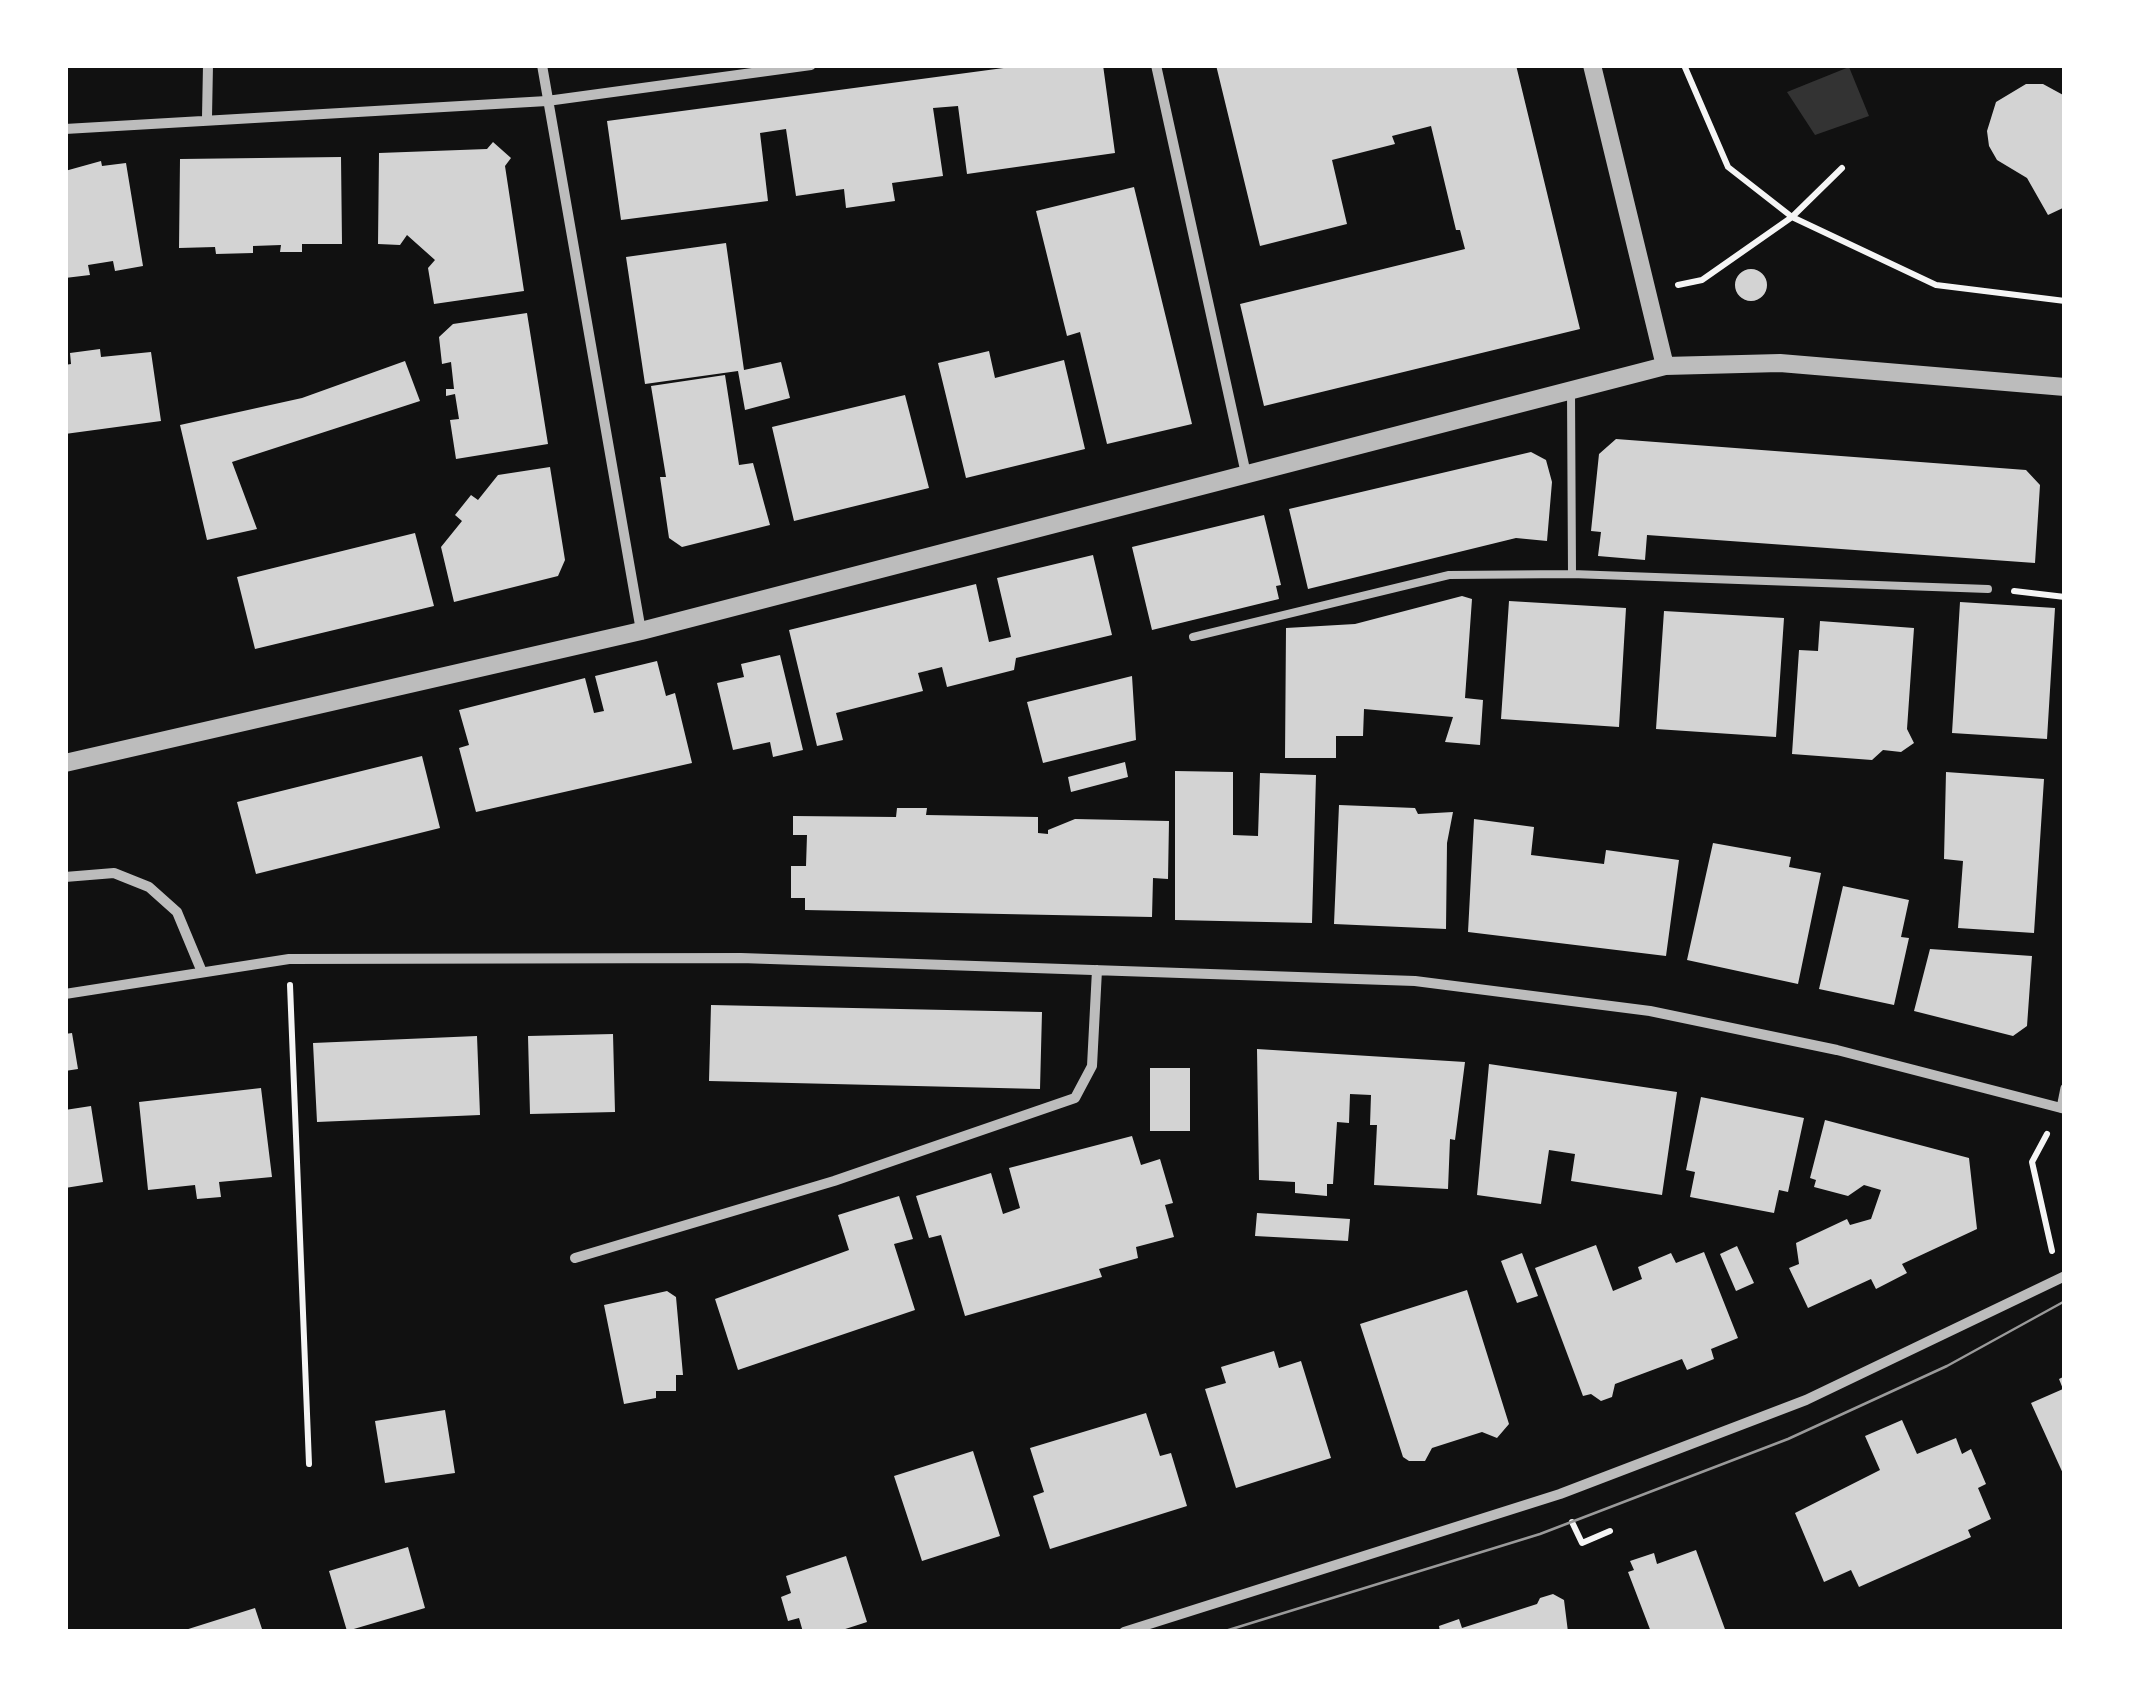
<!DOCTYPE html>
<html>
<head>
<meta charset="utf-8">
<style>
	body { margin:0 }
	#map { position:relative; width:2130px; height:1697px; overflow:hidden; background:#111; font-family:Rubik,sans-serif }
	canvas { display:block }
	.frame { position:absolute; inset:0; border:68px solid #fff; pointer-events:none }
</style>
</head>
<body>
<div id="map">
<canvas width="2130" height="1697"></canvas>
<div class="frame"></div>
</div>
<script>
const ctx = document.querySelector('canvas').getContext('2d');
ctx.lineJoin = 'round';
function fillPath(path, color) {
  ctx.fillStyle = color;
  ctx.fill(path, 'evenodd');
}
function poly(rows) {
  const path = new Path2D();
  for (const r of rows) {
    if (r.length === 3) {
      path.moveTo(r[0] + r[2], r[1]);
      path.arc(r[0], r[1], r[2], 0, 2 * Math.PI);
      continue;
    }
    path.moveTo(r[0], r[1]);
    for (let i = 2; i < r.length; i += 2) path.lineTo(r[i], r[i + 1]);
  }
  return path;
}
function stroke(path, color, width, dash) {
  ctx.strokeStyle = color;
  ctx.lineWidth = width;
  ctx.lineCap = dash ? 'butt' : 'round';
  ctx.setLineDash(dash || []);
  ctx.stroke(path);
}
fillPath(poly([
	[1849,67,1869,116,1815,135,1787,92]
]), '#333');
fillPath(poly([
	[1026,65,1103,65,1115,153,967,174,958,106,933,108,943,176,892,183,895,201,846,208,844,189,796,196,786,129,760,133,768,201,621,220,607,121],
	[1216,65,1516,65,1580,329,1264,406,1240,304,1465,249,1460,230,1456,230,1431,126,1392,136,1395,144,1332,160,1347,224,1260,246],
	[2026,84,2043,84,2065,96,2065,207,2048,215,2027,178,1997,160,1989,146,1987,131,1996,102],
	[493,142,511,158,505,166,524,291,434,304,428,268,435,260,407,235,400,245,378,244,379,153,487,149],
	[341,157,342,244,302,244,302,252,280,252,281,245,253,246,253,253,216,254,215,247,179,248,180,159],
	[101,161,102,166,126,163,143,266,115,271,113,261,88,265,90,275,65,278,65,171],
	[1134,187,1192,424,1107,444,1080,332,1067,336,1036,211],
	[726,243,744,370,781,362,790,398,745,410,738,371,645,384,626,257],
	[1751,285,16],
	[527,313,548,444,456,459,450,420,459,419,455,394,446,396,446,389,454,389,451,362,442,364,439,337,453,324],
	[100,349,101,357,151,352,161,421,65,434,65,365,71,364,70,353],
	[989,351,995,378,1064,360,1085,449,966,478,938,363],
	[405,361,420,401,232,462,257,529,207,540,180,425,302,398],
	[725,375,739,465,753,463,770,525,682,547,669,538,660,477,666,477,651,386],
	[905,395,929,488,794,521,772,427],
	[1616,439,2026,470,2040,485,2035,563,1647,535,1645,560,1598,556,1601,532,1591,531,1599,454],
	[1531,452,1546,460,1552,482,1547,541,1516,538,1308,589,1289,509],
	[550,467,565,560,558,576,454,602,441,547,462,521,455,515,471,495,478,500,498,475],
	[1264,515,1281,585,1276,586,1279,599,1152,630,1132,547],
	[415,533,434,606,255,649,237,577],
	[1093,555,1112,635,1016,658,1014,670,947,687,942,667,918,673,923,691,836,713,843,740,817,746,789,630,976,584,989,642,1011,637,997,578],
	[1462,596,1472,599,1465,698,1483,700,1480,745,1445,742,1453,717,1364,709,1363,736,1336,736,1336,758,1285,758,1286,628,1355,624],
	[1509,601,1626,608,1619,727,1501,719],
	[1960,602,2055,608,2047,739,1952,733],
	[1664,611,1784,618,1776,737,1656,729],
	[1820,621,1914,628,1907,729,1914,743,1901,752,1883,750,1872,760,1792,754,1799,650,1818,651],
	[780,655,803,750,773,757,770,742,733,750,717,683,744,677,741,664],
	[657,661,666,696,675,693,692,763,476,812,459,748,469,745,459,710,585,678,594,713,604,711,595,676],
	[1132,676,1136,740,1043,763,1027,702],
	[422,756,440,828,256,874,237,802],
	[1125,762,1128,777,1071,792,1068,777],
	[1175,771,1233,772,1233,835,1258,836,1260,773,1316,775,1312,923,1175,920],
	[1946,772,2044,779,2034,933,1958,928,1963,861,1944,859],
	[1339,805,1415,808,1418,814,1453,812,1447,843,1446,929,1334,924],
	[897,808,927,808,926,815,1038,817,1038,833,1048,834,1048,830,1075,819,1169,821,1168,879,1153,878,1152,917,805,910,805,898,791,898,791,866,806,866,807,835,793,835,793,816,896,817],
	[1474,819,1534,827,1531,855,1604,864,1606,850,1679,860,1666,956,1468,932],
	[1713,843,1791,857,1789,867,1821,873,1798,984,1687,960],
	[1843,886,1909,900,1901,937,1909,938,1894,1005,1819,989],
	[1930,949,2032,956,2027,1026,2013,1036,1914,1011],
	[711,1005,1042,1012,1040,1089,709,1081],
	[72,1033,78,1069,65,1071,65,1034],
	[613,1034,615,1112,530,1114,528,1036],
	[477,1036,480,1115,317,1122,313,1043],
	[1257,1049,1465,1062,1455,1140,1450,1139,1448,1189,1374,1185,1377,1125,1370,1125,1371,1095,1350,1094,1349,1123,1337,1122,1333,1184,1327,1184,1327,1196,1295,1193,1295,1182,1259,1180],
	[1489,1064,1677,1092,1662,1195,1571,1181,1575,1154,1549,1150,1541,1204,1477,1195],
	[1150,1068,1190,1068,1190,1131,1150,1131],
	[261,1088,272,1177,219,1182,221,1197,197,1199,195,1185,148,1190,139,1102],
	[1701,1097,1804,1118,1788,1192,1779,1190,1774,1213,1690,1197,1695,1172,1686,1170],
	[91,1106,103,1182,65,1188,65,1110],
	[1825,1120,1969,1158,1977,1229,1902,1264,1907,1273,1876,1289,1871,1279,1808,1308,1789,1268,1799,1264,1796,1243,1847,1219,1850,1225,1871,1219,1881,1190,1864,1185,1848,1196,1814,1187,1816,1180,1810,1178],
	[1132,1136,1141,1165,1160,1159,1173,1203,1165,1205,1174,1237,1136,1247,1138,1258,1099,1269,1102,1277,965,1316,941,1235,929,1238,916,1196,991,1173,1003,1214,1020,1208,1009,1168],
	[899,1196,913,1239,894,1244,915,1310,738,1370,715,1299,849,1250,838,1215],
	[1257,1213,1350,1219,1348,1241,1255,1236],
	[1596,1245,1613,1291,1642,1279,1638,1267,1671,1253,1676,1263,1704,1252,1738,1338,1711,1349,1714,1359,1687,1370,1682,1359,1615,1384,1612,1397,1601,1401,1591,1394,1583,1396,1535,1268],
	[1737,1246,1754,1283,1736,1291,1720,1254],
	[1522,1253,1538,1296,1517,1303,1501,1261],
	[1467,1290,1509,1424,1497,1438,1482,1432,1432,1448,1425,1461,1409,1461,1403,1457,1360,1324],
	[667,1291,676,1297,683,1375,676,1375,676,1391,656,1391,656,1398,624,1404,604,1305],
	[1274,1351,1279,1368,1301,1361,1331,1458,1236,1488,1205,1389,1226,1383,1221,1367],
	[2065,1376,2065,1478,2031,1403,2063,1389,2059,1379],
	[445,1410,455,1473,385,1483,375,1421],
	[1146,1413,1160,1456,1171,1453,1187,1506,1050,1549,1033,1496,1044,1492,1030,1448],
	[1902,1420,1917,1454,1956,1438,1962,1454,1971,1449,1986,1484,1978,1488,1991,1519,1968,1530,1971,1537,1859,1587,1851,1570,1824,1582,1795,1513,1880,1470,1865,1436],
	[973,1451,1000,1536,922,1561,894,1476],
	[408,1547,425,1608,347,1631,329,1571],
	[1696,1550,1726,1632,1651,1632,1628,1572,1634,1570,1630,1561,1654,1553,1657,1564],
	[846,1556,867,1622,836,1632,803,1632,799,1618,788,1621,781,1597,791,1593,786,1576],
	[1553,1594,1564,1600,1568,1632,1440,1632,1439,1626,1459,1619,1462,1628,1537,1604,1540,1598],
	[255,1608,263,1632,182,1632,182,1631]
]), '#d3d3d3');
stroke(poly([
	[1684,65,1728,167,1792,217,1936,285,2065,301],
	[1678,285,1702,280,1792,217,1842,168],
	[2014,591,2065,597],
	[290,985,309,1464],
	[2047,1134,2032,1162,2052,1251],
	[1572,1522,1582,1543,1610,1531]
]), '#f5f5f5', 6);
stroke(poly([
	[1572,574,1988,589],
	[1193,637,1449,575,1572,574,1571,393]
]), '#bcbcbc', 8);
stroke(poly([
	[2061,1108,2065,1088]
]), '#bcbcbc', 9);
stroke(poly([
	[542,65,641,631],
	[1156,65,1246,474],
	[207,117,208,65],
	[65,129,547,101,811,65],
	[65,877,114,873,149,887,177,912,202,972],
	[65,994,289,959,741,958,1415,981,1650,1011,1837,1050,2065,1109],
	[575,1258,834,1181,1075,1098,1092,1066,1097,970],
	[1124,1632,1560,1494,1806,1400,2065,1276]
]), '#bcbcbc', 10);
stroke(poly([
	[1592,65,1665,366],
	[65,763,641,631,1665,366,1780,363,2065,387]
]), '#bcbcbc', 18);
stroke(poly([
	[1222,1632,1540,1534,1788,1439,1947,1366,2065,1301]
]), '#9a9a9a', 2.5);
</script>
</body>
</html>
